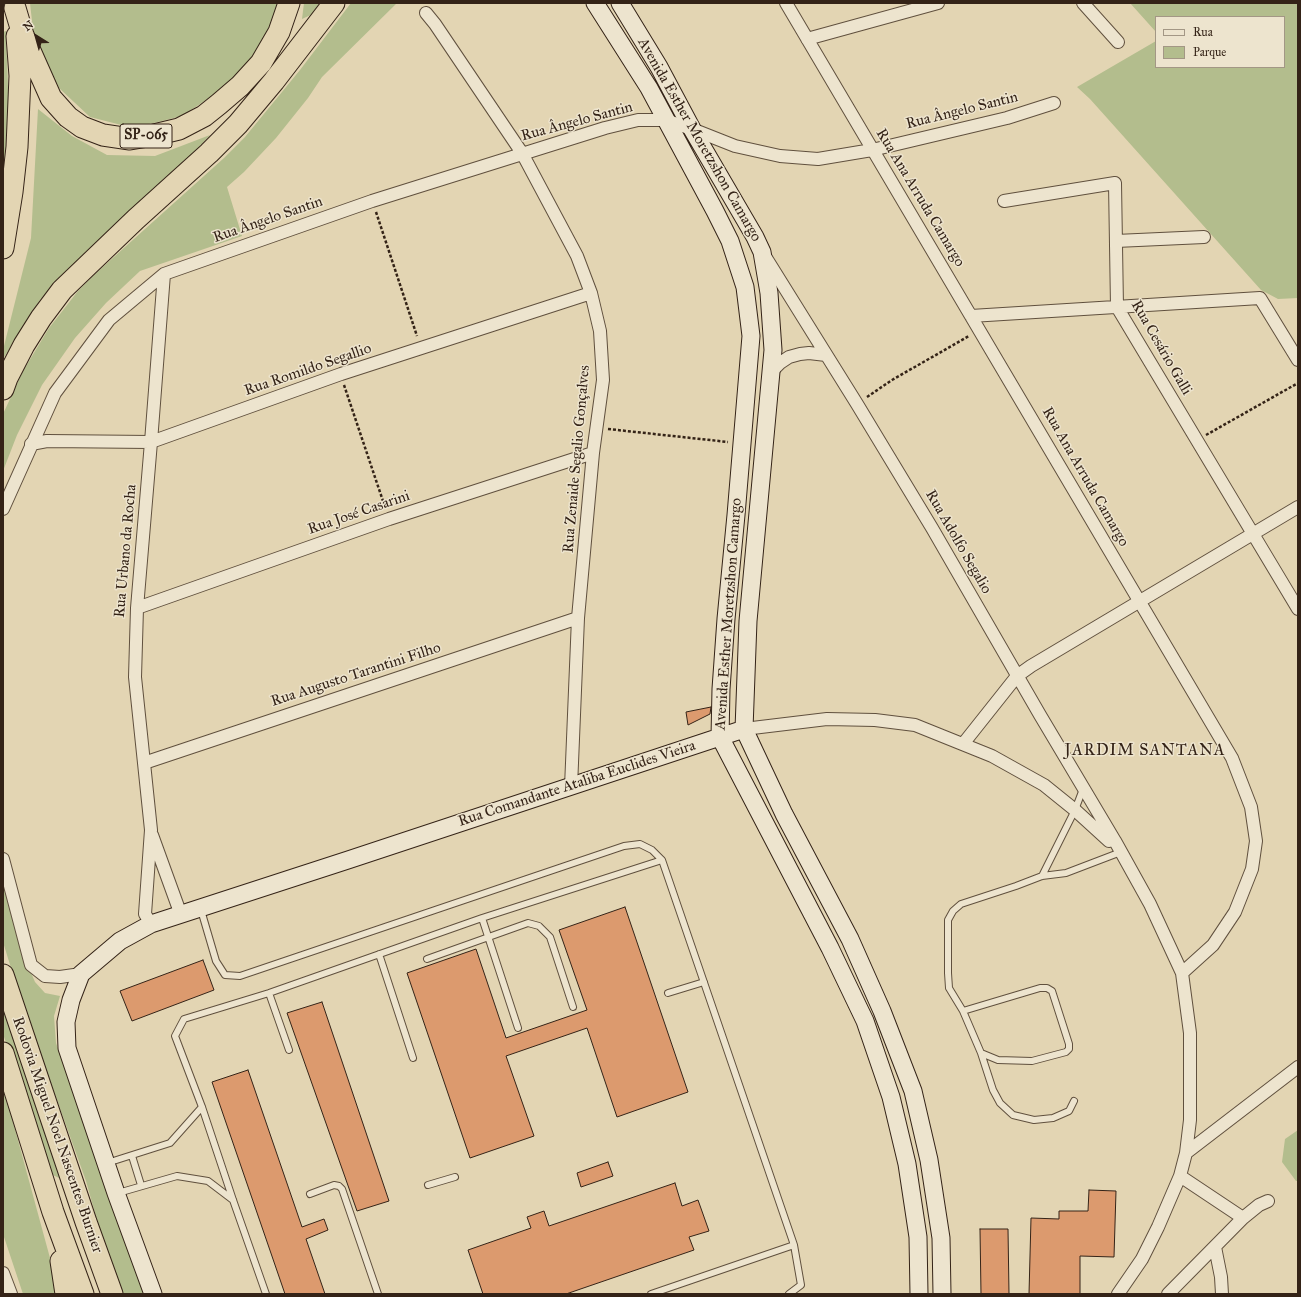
<!DOCTYPE html>
<html>
<head>
<meta charset="utf-8">
<style>
	body { margin:0 }
	#map { position:relative; width:1301px; height:1297px; overflow:hidden; background:#e3d5b3; font-family:"IM FELL Great Primer",serif }
	canvas { display:block }
	.frame { position:absolute; inset:0; border:4px solid #342317; pointer-events:none }
	.legend { position:absolute; left:1155px; top:16px; width:130px; height:52px; box-sizing:border-box; background:#ede4ce; border:1px solid #a39785; margin:0; padding:5px 7px; list-style:none; font-size:12px; color:#342317 }
	.legend li { display:flex; align-items:center; gap:8px; height:20px }
	.legend b { width:20px; border:1px solid #a39785 }
	.north { position:absolute; left:16px; top:16px; width:40px; height:40px; -webkit-text-stroke:3px #ede4ce; paint-order:stroke; rotate:323deg; font-size:11px; font-weight:700; line-height:16px; text-align:center; color:#342317 }
	.north::after { content:''; display:block; margin:auto; width:14px; height:18px; background:#342317; clip-path:polygon(50% 0,100% 100%,50% 72%,0 100%) }
</style>
</head>
<body>
<div id="map">
<canvas width="1301" height="1297"></canvas>
<div class="frame"></div>
<ul class="legend">
<li><b style="height:5px;background:#ede4ce"></b>Rua</li>
<li><b style="height:11px;background:#b3bd8d"></b>Parque</li>
</ul>
<div class="north">N</div>
</div>
<script>
const ctx = document.querySelector('canvas').getContext('2d');
ctx.lineJoin = 'round';
function fillPath(path, color) {
  ctx.fillStyle = color;
  ctx.fill(path, 'evenodd');
}
function poly(rows) {
  const path = new Path2D();
  for (const r of rows) {
    path.moveTo(r[0], r[1]);
    for (let i = 2; i < r.length; i += 2) path.lineTo(r[i], r[i + 1]);
  }
  return path;
}
function stroke(path, color, width, dash) {
  ctx.strokeStyle = color;
  ctx.lineWidth = width;
  ctx.lineCap = dash ? 'butt' : 'round';
  ctx.setLineDash(dash || []);
  ctx.stroke(path);
}
function label(font, color, halo, rows, align = 'center') {
  ctx.font = font + ' "IM FELL Great Primer",serif';
  ctx.lineWidth = 3;
  ctx.setLineDash([]);
  ctx.textBaseline = 'middle';
  ctx.strokeStyle = halo;
  ctx.fillStyle = color;
  for (const [text, x, y, turn = 0] of rows) {
    ctx.save();
    ctx.translate(x, y);
    ctx.rotate((+turn || 0) * Math.PI / 180);
    ctx.textAlign = isNaN(turn) ? turn : align;
    if (halo) ctx.strokeText(text, 0, 0);
    ctx.fillText(text, 0, 0);
    ctx.restore();
  }
}
fillPath(poly([
	[30,3,282,3,267,44,227,86,182,116,133,128,90,117,59,88,34,39],
	[304,3,323,3,315,13,302,19],
	[351,3,397,3,322,77,308,98,276,138,244,172,227,187,242,236,140,271,106,303,75,338,42,385,17,435,3,471,3,414,23,371,49,328,78,291,95,274,224,158,245,137,300,70],
	[1130,3,1298,3,1298,298,1278,299,1261,290,1090,99,1077,87,1156,41,1156,67,1284,67,1284,17,1156,17,1156,32],
	[6,31,9,116,3,194,3,32],
	[38,109,72,136,107,155,155,156,210,135,187,160,92,248,40,300,3,359,3,350,31,238],
	[3,877,26,961,35,982,45,993,60,996,54,1016,56,1043,145,1294,120,1294,111,1270,86,1181,19,994,3,942],
	[3,996,65,1181,53,1175,3,1034],
	[3,1085,50,1258,55,1282,55,1294,23,1294,3,1234],
	[1298,1130,1298,1181,1296,1181,1282,1162,1285,1139]
]), '#b3bd8d');
const building = poly([
	[711,707,710,714,688,725,686,712,711,707],
	[625,907,688,1092,617,1117,587,1028,506,1056,534,1136,470,1158,407,973,476,949,506,1038,587,1010,559,930,625,907],
	[203,960,214,990,132,1021,120,991,203,960],
	[322,1002,389,1201,357,1211,287,1013,322,1002],
	[248,1070,302,1227,324,1219,328,1230,306,1239,325,1294,285,1294,212,1082,248,1070],
	[608,1162,613,1176,581,1187,577,1173,608,1162],
	[675,1183,682,1206,698,1200,709,1231,689,1237,694,1250,566,1294,483,1294,468,1250,531,1228,527,1217,544,1211,549,1226,675,1183],
	[1089,1190,1116,1191,1114,1257,1080,1256,1080,1294,1029,1294,1031,1218,1059,1219,1059,1211,1088,1211,1089,1190],
	[980,1229,1008,1229,1009,1294,981,1294,980,1229]
]);
fillPath(building, '#dc9a6e');
stroke(building, '#342317', 1);
const lane = poly([
	[1042,876,1075,810,1083,789],
	[201,910,216,961,225,975,240,976,624,846,640,844,652,850,662,860,794,1245,801,1285,789,1294],
	[482,918,518,1028],
	[379,954,413,1058],
	[427,959,528,923,539,926,550,937,573,1007],
	[269,993,289,1050],
	[668,993,704,982],
	[963,1011,1040,988,1047,988,1052,991,1069,1044,1069,1049,1066,1052,1032,1061,998,1060,981,1053,963,1011,949,988,948,973,948,920,953,911,961,904,1016,886,1042,876,1066,873,1121,852],
	[981,1053,993,1090,1000,1103,1013,1115,1034,1120,1053,1118,1069,1111,1074,1101],
	[132,1156,141,1185],
	[107,1163,170,1143,202,1107],
	[428,1185,455,1177],
	[118,1193,177,1176,208,1181,233,1200],
	[310,1194,334,1185,339,1186,342,1189,378,1294],
	[266,1294,233,1200,202,1107,175,1036,184,1019,269,993,482,918,662,860],
	[651,1294,794,1245]
]);
const street = poly([
	[786,3,1232,758,1251,807,1256,841,1252,869,1235,912,1213,945,1182,973],
	[1083,3,1118,42],
	[426,13,435,24,522,153,577,256,591,293,600,331,603,380,593,453,578,618,571,787],
	[807,39,938,3],
	[1004,201,1115,183,1117,307,1298,609],
	[1116,241,1204,237],
	[766,258,857,404,932,528,1040,715,1115,841,1150,904,1182,973,1190,1033,1190,1120,1186,1153,1180,1176,1158,1227,1142,1259,1118,1294],
	[971,316,1260,298,1298,360],
	[772,371,780,363,789,357,800,354,809,353,826,355],
	[31,444,47,441,151,442,341,374,591,293],
	[3,509,55,393,109,320,164,274,372,201,605,128,638,120,665,120,692,129,735,146,780,156,818,159,872,150,1007,118,1054,103],
	[137,608,389,519,593,453],
	[744,729,827,719,875,720,915,725,992,756,1044,785,1075,810,1109,841],
	[963,744,1017,676,1031,666,1298,507],
	[144,763,578,618],
	[152,835,181,915],
	[3,859,31,965,45,976,60,977,81,974],
	[151,924,145,914,151,830,135,677,137,608,151,442,164,274],
	[1186,1153,1298,1067],
	[1180,1176,1243,1218],
	[1215,1247,1221,1277,1222,1294],
	[3,1273,11,1294],
	[1168,1294,1243,1218,1259,1205,1268,1201]
]);
const secondary = poly([
	[595,3,649,88,715,211,730,241,745,287,751,336,736,515,726,619,721,689,720,737,830,948,865,1021,891,1097,907,1164,918,1237,919,1294],
	[620,3,659,67,692,129,755,237,762,252,769,293,773,350,748,621,744,729,784,814,850,939,882,1011,913,1091,929,1160,941,1238,942,1294],
	[153,1294,116,1193,67,1048,66,1022,71,1000,81,974,120,941,151,924,348,860,744,729]
]);
const highway = poly([
	[15,8,23,35,51,98,68,117,82,127,103,135,130,139,154,135,179,129,204,116,219,104,240,86,261,63,279,32,289,3],
	[3,248,12,192,17,147,20,76,17,36],
	[3,389,7,378,24,345,41,318,62,290,136,219,209,153,238,124,274,81,334,3],
	[3,975,86,1222,112,1294],
	[3,1053,53,1212,83,1294],
	[61,1261,66,1294]
]);
stroke(lane, '#60503e', 8);
stroke(street, '#60503e', 14);
stroke(secondary, '#342317', 19);
stroke(highway, '#342317', 23);
stroke(poly([
	[376,212,417,336],
	[344,385,385,507],
	[867,397,892,380,969,336],
	[608,429,728,442],
	[1206,435,1298,383]
]), '#342317', 2.5, [3, 2]);
stroke(lane, '#ede4ce', 6);
stroke(street, '#ede4ce', 12);
stroke(secondary, '#ede4ce', 17);
stroke(highway, '#e3d5b3', 21);
for (const [x, y, w] of [
	[146,136,52]
]) {
  const box = new Path2D();
  box.roundRect(x - w / 2, y - 12, w, 24, 3);
  ctx.fillStyle = '#ede4ce';
  ctx.fill(box);
  stroke(box, '#342317', 1);
}
label('bold 14px', '#342317', null, [
	["SP-065",146,136]
]);
label('15px', '#342317', '#ede4ce', [
	["Rua Ângelo Santin",962,111,-14],
	["Rua Ângelo Santin",577,122,-15],
	["Avenida Esther Moretzshon Camargo",699,140,60],
	["Rua Ana Arruda Camargo",920,198,59],
	["Rua Ângelo Santin",268,220,-19],
	["Rua Cesário Galli",1161,348,60],
	["Rua Romildo Segallio",308,370,-19],
	["Rua Zenaide Segalio Gonçalves",577,459,-85],
	["Rua Ana Arruda Camargo",1085,477,60],
	["Rua José Casarini",359,513,-19],
	["Rua Adolfo Segalio",958,542,60],
	["Rua Urbano da Rocha",126,551,-85],
	["Avenida Esther Moretzshon Camargo",729,614,-86],
	["Rua Augusto Tarantini Filho",356,675,-18],
	["Rua Comandante Ataliba Euclides Vieira",577,784,-18],
	["Rodovia Miguel Noel Nascentes Burnier",57,1135,71]
]);
ctx.letterSpacing = '1px';
label('16px', '#342317', '#ede4ce', [
	["JARDIM SANTANA",1145,751]
]);
ctx.letterSpacing = '0px';
</script>
</body>
</html>
